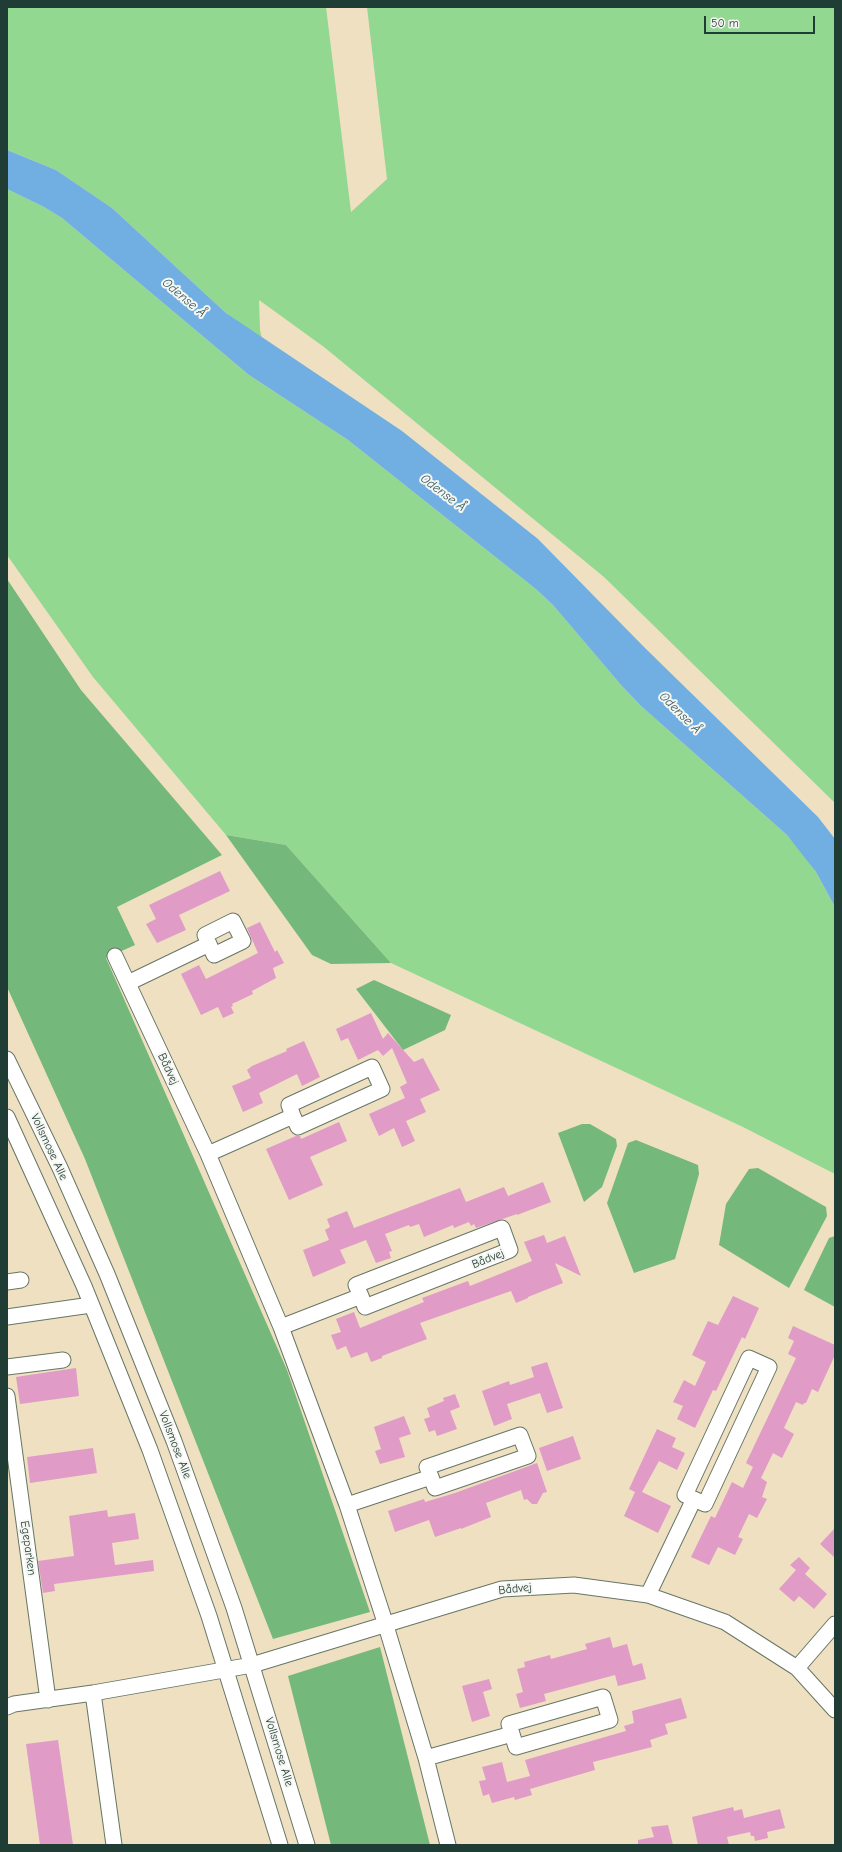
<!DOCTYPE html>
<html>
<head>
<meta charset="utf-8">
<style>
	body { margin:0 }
	#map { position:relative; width:842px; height:1852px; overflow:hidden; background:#eee0c1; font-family:"Comic Neue",sans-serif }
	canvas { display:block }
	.frame { position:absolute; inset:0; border:8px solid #1f3d34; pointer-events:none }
	.scale { position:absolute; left:704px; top:16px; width:111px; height:18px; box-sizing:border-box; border:2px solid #1f3d34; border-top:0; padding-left:5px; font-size:12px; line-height:14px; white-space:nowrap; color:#1f3d34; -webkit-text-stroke:3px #f6f6f2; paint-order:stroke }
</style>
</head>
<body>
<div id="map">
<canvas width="842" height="1852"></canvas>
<div class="frame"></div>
<div class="scale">50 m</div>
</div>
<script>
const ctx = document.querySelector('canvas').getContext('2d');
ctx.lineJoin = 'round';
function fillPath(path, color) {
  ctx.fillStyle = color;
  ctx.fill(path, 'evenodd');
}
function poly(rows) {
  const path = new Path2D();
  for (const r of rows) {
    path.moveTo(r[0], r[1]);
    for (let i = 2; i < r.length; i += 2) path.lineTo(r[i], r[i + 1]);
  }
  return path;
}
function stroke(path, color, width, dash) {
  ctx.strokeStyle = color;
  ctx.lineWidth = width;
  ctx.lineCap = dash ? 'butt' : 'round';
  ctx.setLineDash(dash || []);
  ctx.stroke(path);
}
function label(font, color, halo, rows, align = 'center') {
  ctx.font = font + ' "Comic Neue",sans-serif';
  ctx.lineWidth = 4;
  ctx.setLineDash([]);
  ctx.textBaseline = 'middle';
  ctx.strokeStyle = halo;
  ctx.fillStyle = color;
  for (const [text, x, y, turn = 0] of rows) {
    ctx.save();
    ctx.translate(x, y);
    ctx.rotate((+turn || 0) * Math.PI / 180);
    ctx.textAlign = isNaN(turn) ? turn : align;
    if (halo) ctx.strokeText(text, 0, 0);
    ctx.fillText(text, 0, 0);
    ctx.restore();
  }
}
fillPath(poly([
	[7,7,326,7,351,212,387,179,367,7,835,7,835,803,604,577,324,347,259,300,260,330,262,339,226,313,112,208,56,170,7,150],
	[7,189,44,207,62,218,249,375,348,440,537,590,553,605,621,685,641,706,787,835,800,850,816,872,835,907,835,1174,743,1127,391,963,286,845,226,835,93,677,7,555]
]), '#92d891');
fillPath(poly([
	[7,579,81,690,222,855,117,907,135,945,106,958,287,1370,370,1612,273,1639,85,1159,7,987],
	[226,835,286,845,391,963,331,964,312,955],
	[374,980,451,1015,445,1030,403,1050,356,989],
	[582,1124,590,1124,616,1139,617,1146,602,1187,584,1202,558,1133],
	[636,1140,698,1165,699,1174,675,1259,634,1273,607,1203,628,1143],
	[758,1168,826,1207,827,1216,789,1288,719,1245,726,1204,749,1169],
	[835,1236,835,1307,804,1290,829,1238],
	[380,1647,430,1845,331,1845,288,1676]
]), '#75b87b');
fillPath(poly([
	[7,150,56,170,112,208,226,313,402,431,538,539,645,648,818,817,835,839,835,907,816,872,787,835,641,706,621,685,553,605,537,590,348,440,249,375,62,218,44,207,7,189]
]), '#71afe3');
fillPath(poly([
	[220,871,230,891,179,915,186,930,157,943,146,924,156,919,149,905],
	[260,922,275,952,277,950,284,963,273,968,276,978,252,991,253,994,232,1004,233,1006,231,1007,234,1013,223,1018,218,1007,201,1015,181,974,199,965,206,979,258,953,247,928],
	[371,1013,383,1039,388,1033,414,1062,423,1058,440,1090,420,1099,426,1112,406,1121,415,1141,402,1147,394,1128,379,1136,369,1114,405,1098,400,1087,407,1083,392,1048,383,1056,378,1050,358,1060,348,1038,341,1041,336,1029],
	[304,1041,320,1077,302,1086,297,1074,259,1093,263,1103,243,1112,232,1086,251,1078,247,1070,252,1066,287,1051,286,1049],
	[339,1122,347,1141,310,1157,323,1185,289,1200,266,1149,296,1136,300,1136,301,1139],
	[543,1182,551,1202,517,1215,517,1214,476,1228,474,1224,471,1226,469,1222,454,1228,453,1225,424,1237,419,1224,410,1227,409,1225,385,1234,392,1251,389,1252,391,1258,376,1263,366,1240,340,1250,346,1263,313,1277,303,1250,329,1240,325,1230,330,1227,327,1219,347,1211,354,1228,460,1188,466,1202,504,1187,508,1196],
	[544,1235,547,1243,565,1236,581,1276,555,1263,563,1283,528,1297,528,1298,516,1303,511,1291,420,1323,427,1339,382,1356,382,1358,371,1362,367,1352,351,1358,346,1346,337,1350,331,1335,341,1332,336,1319,354,1312,360,1328,424,1302,422,1298,468,1281,470,1286,532,1261,524,1242],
	[733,1296,759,1308,745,1339,742,1337,716,1391,713,1390,695,1428,677,1419,683,1406,673,1402,684,1380,695,1386,706,1362,692,1355,708,1321,718,1325],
	[793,1326,835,1345,835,1355,818,1392,812,1389,806,1403,804,1403,803,1405,796,1402,784,1428,794,1434,782,1458,773,1453,761,1478,767,1482,762,1497,767,1499,757,1518,749,1514,738,1537,743,1539,735,1555,718,1547,709,1565,691,1557,711,1516,715,1518,732,1482,743,1488,753,1467,746,1463,796,1358,788,1354,794,1341,788,1338],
	[547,1362,563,1408,547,1413,540,1393,507,1404,512,1419,494,1426,482,1391,509,1381,510,1385,534,1377,531,1367],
	[76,1368,79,1396,20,1404,16,1377],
	[455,1394,460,1407,450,1411,457,1429,437,1436,435,1430,429,1432,424,1419,430,1417,427,1408,444,1401,443,1398],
	[404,1416,411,1434,399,1438,405,1457,380,1464,375,1451,381,1449,374,1427],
	[657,1429,676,1438,672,1447,685,1453,677,1470,659,1461,642,1492,671,1506,658,1533,624,1516,635,1492,629,1489],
	[573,1436,581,1459,547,1471,539,1448],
	[93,1448,97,1473,30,1483,27,1457],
	[537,1463,547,1492,543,1493,537,1504,532,1504,527,1499,524,1500,521,1490,486,1503,491,1517,461,1529,461,1528,435,1537,429,1520,395,1532,388,1511,424,1499,425,1502,455,1493],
	[107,1510,108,1517,135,1513,139,1539,112,1543,115,1565,153,1560,154,1571,54,1584,55,1591,43,1593,38,1561,74,1556,69,1516],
	[835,1528,835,1558,820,1544],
	[799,1557,810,1568,805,1574,827,1594,814,1609,799,1596,794,1602,779,1589,796,1570,790,1565],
	[610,1637,613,1648,627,1644,633,1666,642,1663,646,1679,618,1686,615,1675,544,1694,546,1701,520,1708,516,1694,523,1692,517,1669,525,1667,524,1662,550,1655,551,1659,587,1649,585,1644],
	[489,1679,492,1689,483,1692,490,1716,472,1722,462,1686],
	[681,1698,687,1718,665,1724,668,1734,650,1740,652,1747,593,1762,595,1770,530,1789,532,1795,515,1800,514,1797,492,1803,489,1794,483,1796,479,1781,486,1780,482,1767,502,1762,507,1782,530,1776,525,1760,626,1731,624,1726,634,1723,632,1711],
	[58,1740,73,1845,40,1845,26,1744],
	[733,1807,734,1811,742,1809,744,1818,780,1809,785,1828,767,1832,768,1838,755,1841,754,1836,751,1836,750,1832,727,1837,729,1845,698,1845,692,1817],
	[668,1825,673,1845,638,1845,638,1840,654,1837,651,1827]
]), '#e19bc7');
const minor = poly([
	[115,956,208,1154,281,1327,347,1505,383,1616,426,1758,448,1845],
	[128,983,209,944,205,935,233,921,243,941,214,955,209,944],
	[7,1059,60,1168,107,1274,174,1441,234,1608,307,1845],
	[7,1117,84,1286,150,1450,209,1616,280,1845],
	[208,1154,293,1116,289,1105,372,1067,382,1089,298,1127,293,1116],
	[7,1282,21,1280],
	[7,1317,91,1305],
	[281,1327,361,1296,356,1285,502,1228,510,1250,365,1307,361,1296],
	[7,1367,63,1360],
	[7,1396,48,1700],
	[347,1505,431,1477,427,1467,520,1435,528,1456,435,1488,431,1477],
	[648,1595,694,1499,705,1504,769,1367,749,1358,685,1495,694,1499],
	[797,1668,835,1624],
	[93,1693,114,1845],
	[7,1707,14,1704,93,1693,252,1665,502,1589,574,1585,648,1595,725,1622,797,1668,835,1710],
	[426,1758,512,1734,516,1747,610,1720,603,1697,509,1724,512,1734]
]);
stroke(minor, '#677665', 17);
stroke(minor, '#fff', 15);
label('12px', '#1f3d34', '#f6f6f2', [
	["Bådvej",168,1069,65],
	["Vollsmose Alle",49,1147,65],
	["Bådvej",488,1259,-22],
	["Vollsmose Alle",175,1445,69],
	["Egeparken",28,1548,82],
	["Bådvej",515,1589,-6],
	["Vollsmose Alle",279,1752,73]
]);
label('italic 13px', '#345a60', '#f6f6f2', [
	["Odense Å",184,298,40],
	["Odense Å",443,493,37],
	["Odense Å",680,713,45]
]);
</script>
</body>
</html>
